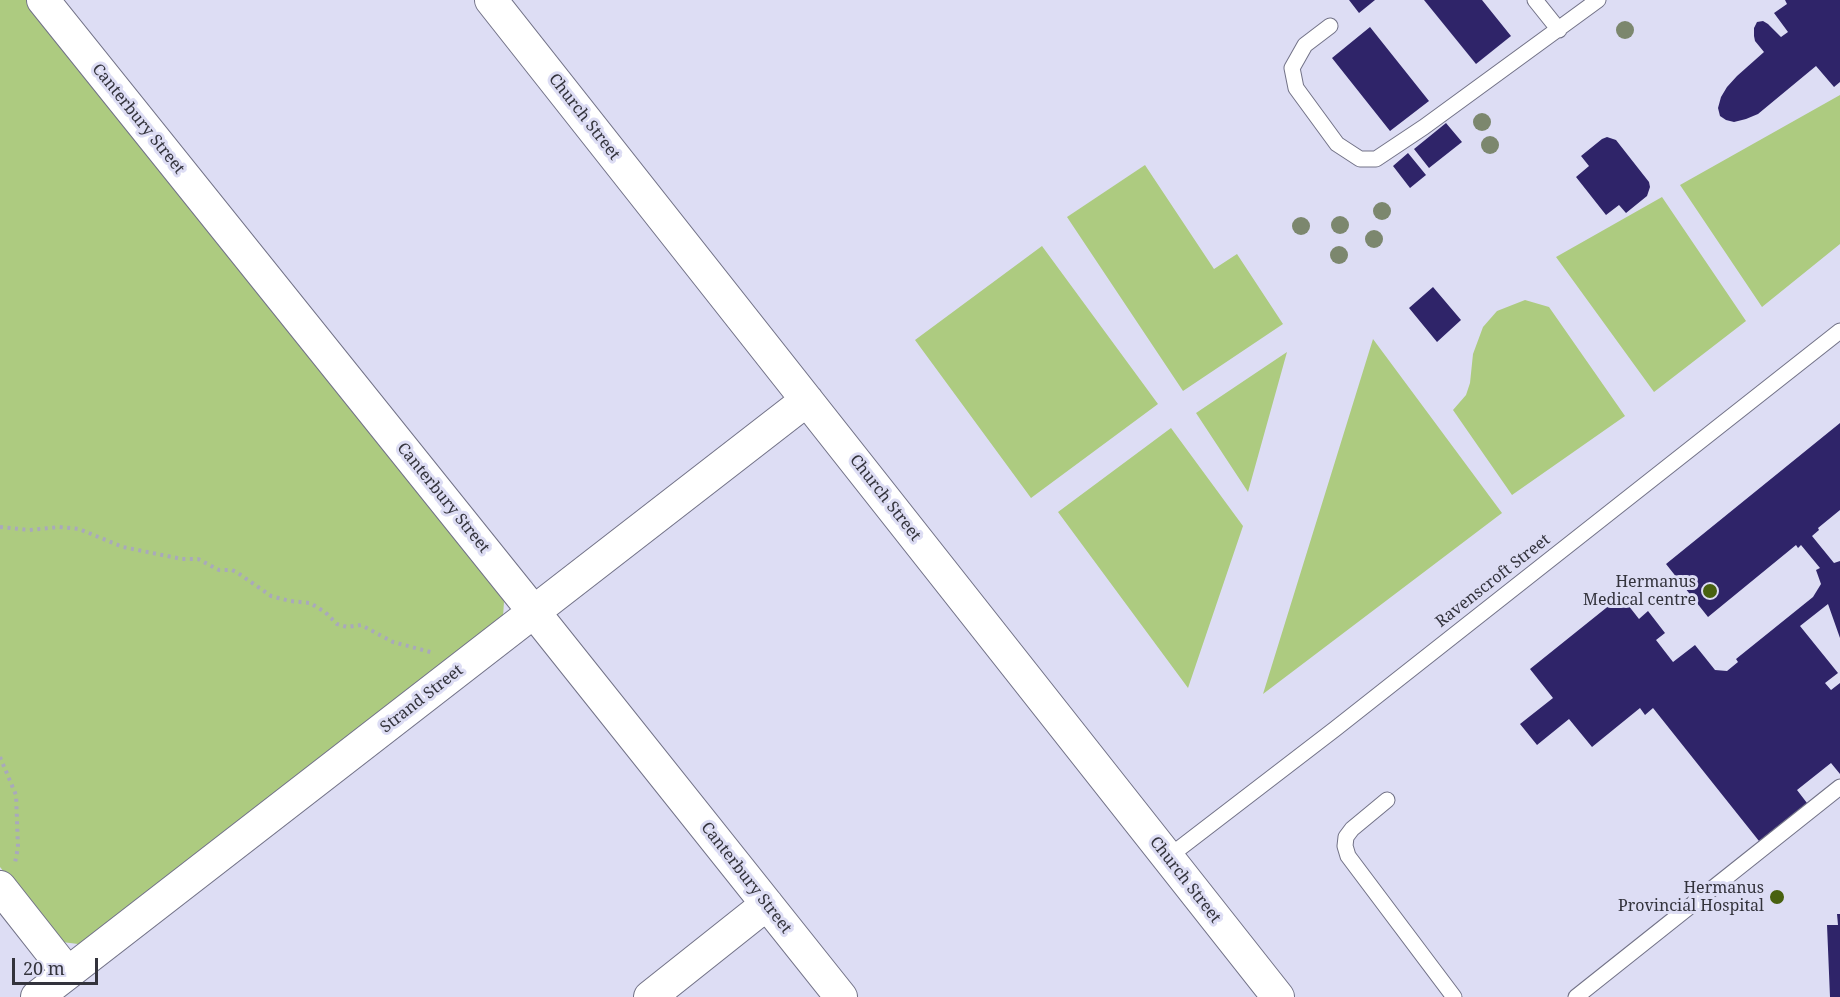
<!DOCTYPE html>
<html>
<head>
<meta charset="utf-8">
<style>
	body { margin:0 }
	#map { position:relative; width:1840px; height:997px; overflow:hidden; background:#ddddf4; font-family:"Noto Serif",serif }
	canvas { display:block }
	.scale { position:absolute; left:12px; top:958px; width:86px; height:27px; box-sizing:border-box; border:3px solid #33333c; border-top:0; padding-left:8px; font-size:18px; line-height:21px; white-space:nowrap; color:#33333c; -webkit-text-stroke:4px #ddddf4; paint-order:stroke }
</style>
</head>
<body>
<div id="map">
<canvas width="1840" height="997"></canvas>
<div class="scale">20 m</div>
</div>
<script>
const ctx = document.querySelector('canvas').getContext('2d');
ctx.lineJoin = 'round';
function fillPath(path, color) {
  ctx.fillStyle = color;
  ctx.fill(path, 'evenodd');
}
function poly(rows) {
  const path = new Path2D();
  for (const r of rows) {
    path.moveTo(r[0], r[1]);
    for (let i = 2; i < r.length; i += 2) path.lineTo(r[i], r[i + 1]);
  }
  return path;
}
function stroke(path, color, width, dash) {
  ctx.strokeStyle = color;
  ctx.lineWidth = width;
  ctx.lineCap = dash ? 'butt' : 'round';
  ctx.setLineDash(dash || []);
  ctx.stroke(path);
}
function label(font, color, halo, rows, align = 'center') {
  ctx.font = font + ' "Noto Serif",serif';
  ctx.lineWidth = 6;
  ctx.setLineDash([]);
  ctx.textBaseline = 'middle';
  ctx.strokeStyle = halo;
  ctx.fillStyle = color;
  for (const [text, x, y, turn = 0] of rows) {
    ctx.save();
    ctx.translate(x, y);
    ctx.rotate((+turn || 0) * Math.PI / 180);
    ctx.textAlign = isNaN(turn) ? turn : align;
    if (halo) ctx.strokeText(text, 0, 0);
    ctx.fillText(text, 0, 0);
    ctx.restore();
  }
}
fillPath(poly([
	[0,0,32,0,502,595,504,602,503,617,84,942,78,944,62,942,55,937,0,867],
	[1840,95,1840,244,1762,307,1680,185],
	[1145,165,1214,269,1237,254,1283,324,1183,391,1067,217],
	[1662,197,1746,321,1654,392,1556,257],
	[1042,246,1158,404,1031,498,915,340],
	[1525,300,1549,307,1625,416,1512,495,1453,410,1466,395,1470,383,1473,354,1483,327,1497,311],
	[1373,339,1502,513,1263,694],
	[1287,352,1248,492,1196,413],
	[1171,428,1243,526,1188,688,1058,512]
]), '#adcb80');
fillPath(poly([
	[1349,0,1375,0,1359,13],
	[1424,0,1482,0,1511,36,1476,64],
	[1785,0,1840,0,1840,82,1834,87,1816,66,1758,114,1746,119,1734,122,1726,120,1720,116,1718,108,1721,97,1727,87,1737,76,1764,52,1755,41,1754,36,1754,28,1757,22,1763,21,1768,24,1781,37,1788,32,1774,13,1787,4],
	[1370,27,1429,101,1390,131,1332,58],
	[1446,123,1462,142,1429,168,1414,149],
	[1607,137,1616,140,1649,182,1650,187,1647,196,1626,213,1619,205,1606,215,1576,177,1589,166,1581,156,1602,139],
	[1408,153,1426,175,1410,188,1393,166],
	[1433,287,1461,320,1437,342,1409,308],
	[1840,423,1840,510,1818,528,1819,530,1812,536,1834,563,1840,561,1840,638,1828,604,1800,626,1838,673,1825,683,1831,690,1840,683,1840,774,1831,763,1797,790,1807,803,1759,841,1653,708,1645,715,1640,708,1592,747,1569,719,1537,745,1520,724,1553,698,1530,669,1621,596,1639,619,1648,611,1665,633,1656,640,1673,662,1695,645,1715,670,1727,671,1738,662,1736,659,1813,597,1821,584,1816,570,1820,568,1801,545,1798,548,1796,545,1708,617,1666,564],
	[1837,914,1840,914,1840,997,1830,997,1827,925,1838,925]
]), '#2f2469');
const service = poly([
	[1535,0,1559,30],
	[1330,26,1305,45,1292,68,1296,88,1337,144,1360,159,1376,159,1424,127,1598,0],
	[1387,800,1352,829,1346,837,1345,846,1348,856,1454,997],
	[1167,858,1335,729,1840,331],
	[1576,997,1840,787]
]);
const minor = poly([
	[43,0,534,612,841,997],
	[491,0,1278,997],
	[0,887,67,972],
	[37,997,807,400],
	[650,997,767,904]
]);
stroke(service, '#727287', 17);
stroke(minor, '#727287', 34);
stroke(poly([
	[0,527,29,530,59,527,79,529,123,547,182,559,198,559,219,570,232,570,238,573,271,596,290,601,310,603,325,612,337,624,347,627,361,625,393,642,434,653],
	[0,757,16,795,18,847,15,863]
]), '#a9a9bb', 4, [3, 4.5]);
stroke(service, '#fff', 15);
stroke(minor, '#fff', 32);
ctx.fillStyle = '#7c876e';
for (const [x, y] of [
	[1625,30],
	[1482,122],
	[1490,145],
	[1382,211],
	[1340,225],
	[1301,226],
	[1374,239],
	[1339,255]
]) {
  ctx.beginPath();
  ctx.arc(x, y, 9, 0, 2 * Math.PI);
  ctx.fill();
}
for (const [x, y, r, color] of [
	[1710,591,8,"#486110"],
	[1777,897,8,"#486110"]
]) {
  const dot = new Path2D();
  dot.arc(x, y, r, 0, 2 * Math.PI);
  ctx.fillStyle = color;
  ctx.fill(dot);
  stroke(dot, '#ddddf4', 2);
}
label('16px', '#33333c', '#ddddf4', [
	["Church Street",584,117,52],
	["Canterbury Street",138,119,51],
	["Canterbury Street",443,498,51],
	["Church Street",885,498,52],
	["Ravenscroft Street",1493,581,-38],
	["Strand Street",422,699,-38],
	["Canterbury Street",746,878,52],
	["Church Street",1185,880,52]
]);
label('16px', '#33333c', '#ddddf4', [
	["Hermanus",1696,582],
	["Medical centre",1696,600],
	["Hermanus",1764,888],
	["Provincial Hospital",1764,906]
], 'right');
</script>
</body>
</html>
